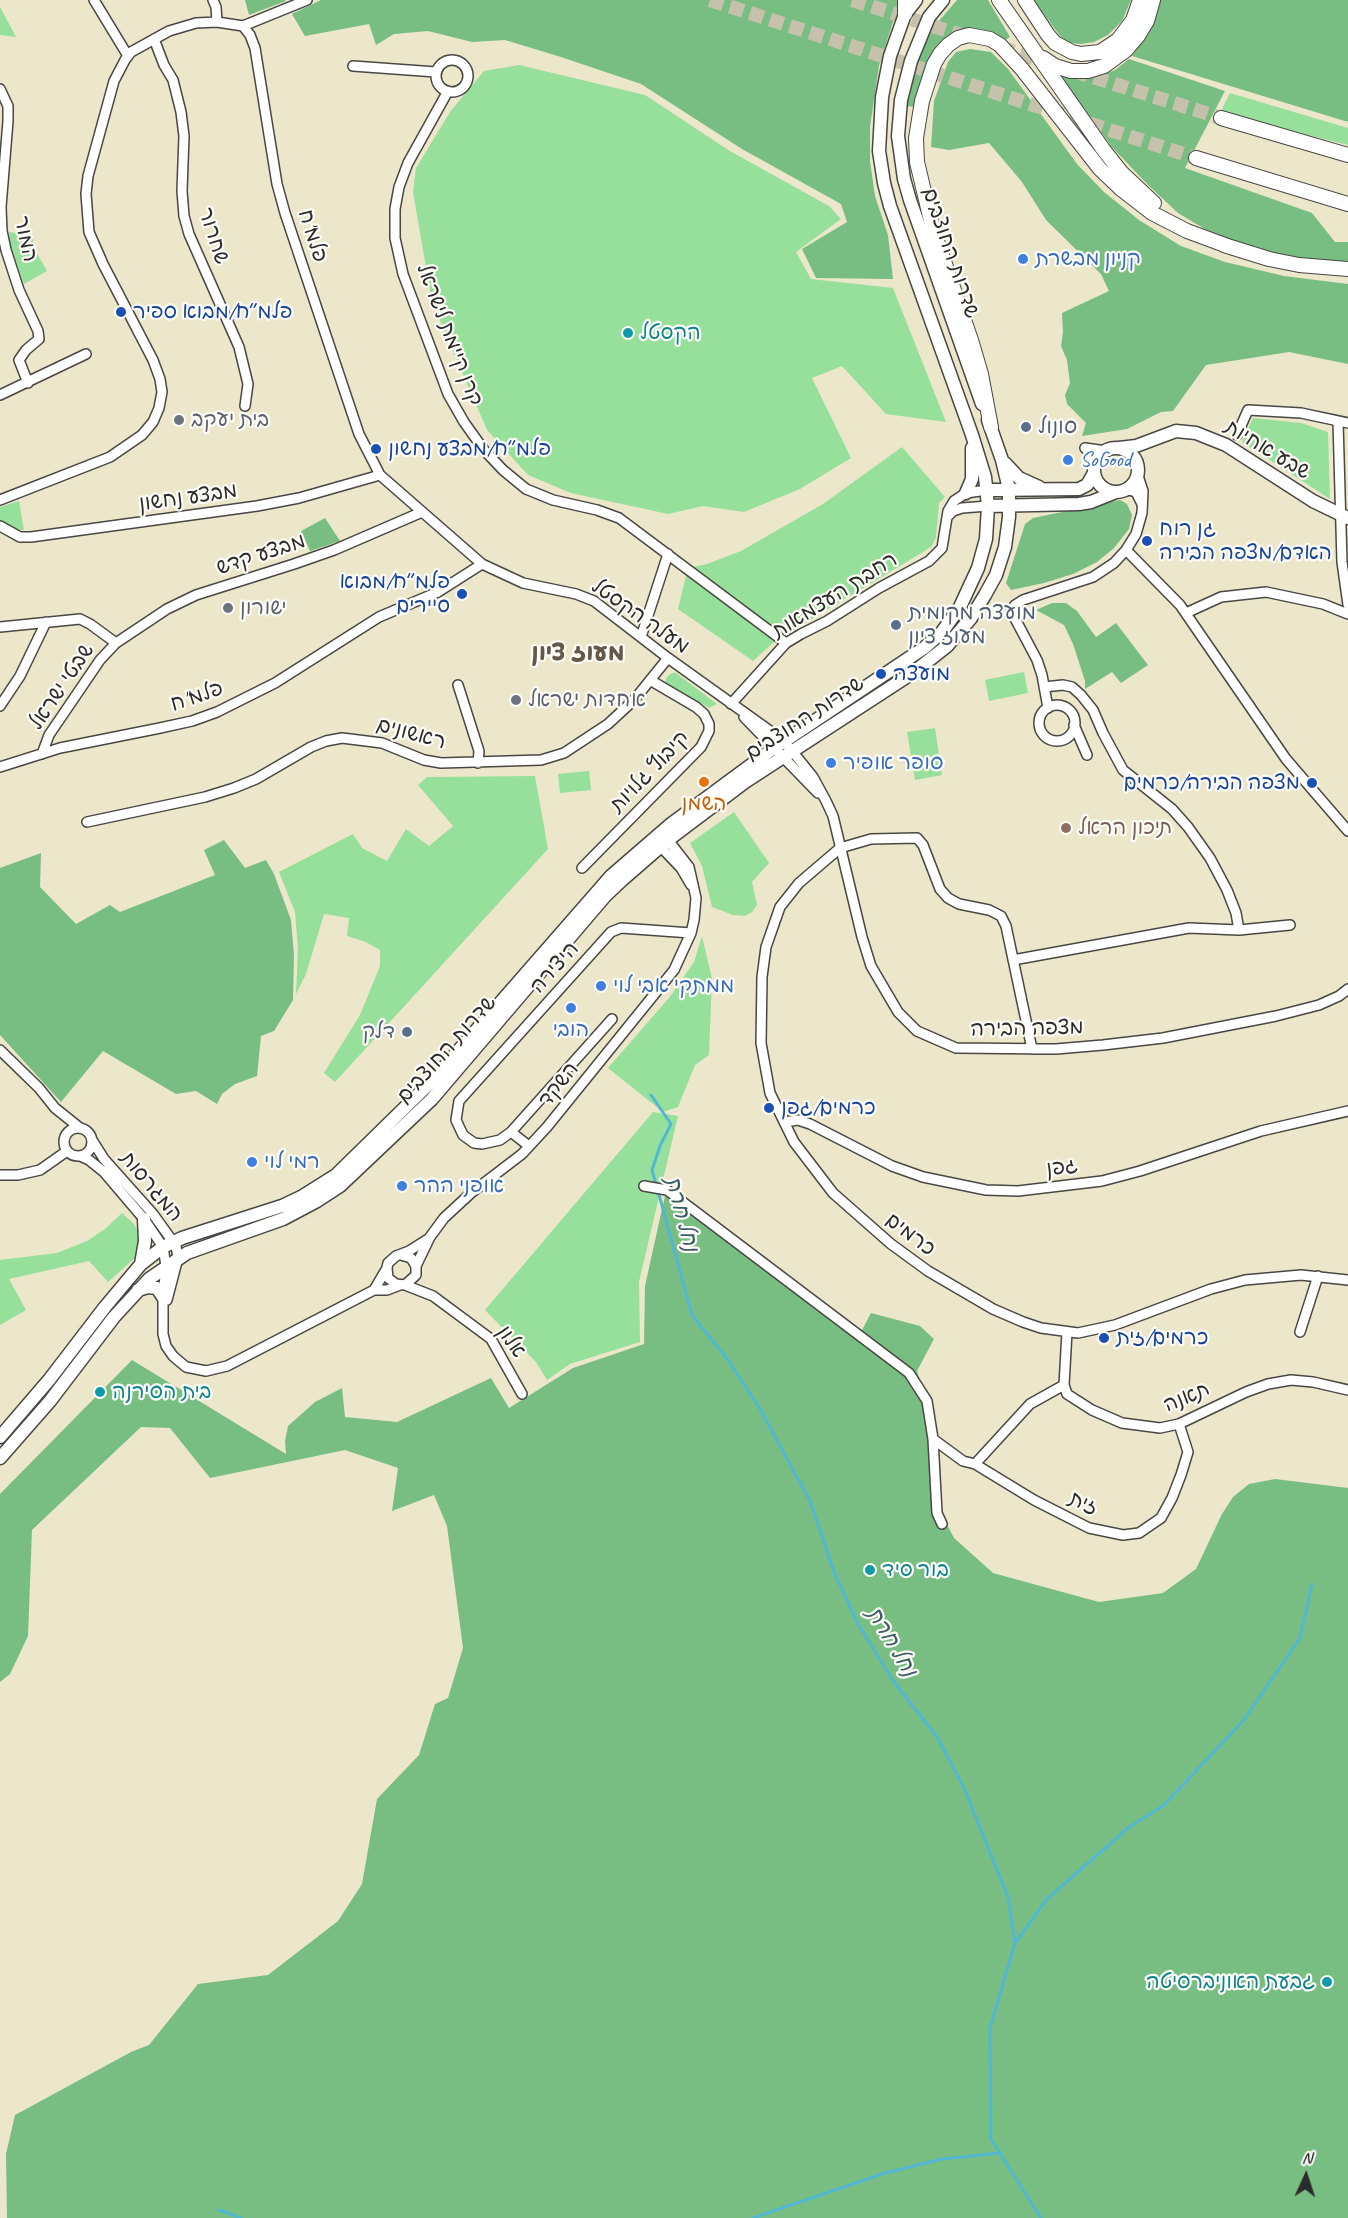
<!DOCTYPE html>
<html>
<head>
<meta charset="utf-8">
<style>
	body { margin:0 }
	#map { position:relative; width:1348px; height:2218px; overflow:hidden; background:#ece6ca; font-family:Caveat,sans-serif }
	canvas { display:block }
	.north { position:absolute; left:1276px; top:2146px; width:60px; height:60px; -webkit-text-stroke:4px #fdfcf7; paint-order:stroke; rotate:3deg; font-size:16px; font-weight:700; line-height:24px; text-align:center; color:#2b2b2b }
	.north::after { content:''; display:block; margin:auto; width:21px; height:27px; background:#2b2b2b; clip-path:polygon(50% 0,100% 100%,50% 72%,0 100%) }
</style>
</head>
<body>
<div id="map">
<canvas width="1348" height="2218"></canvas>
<div class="north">N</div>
</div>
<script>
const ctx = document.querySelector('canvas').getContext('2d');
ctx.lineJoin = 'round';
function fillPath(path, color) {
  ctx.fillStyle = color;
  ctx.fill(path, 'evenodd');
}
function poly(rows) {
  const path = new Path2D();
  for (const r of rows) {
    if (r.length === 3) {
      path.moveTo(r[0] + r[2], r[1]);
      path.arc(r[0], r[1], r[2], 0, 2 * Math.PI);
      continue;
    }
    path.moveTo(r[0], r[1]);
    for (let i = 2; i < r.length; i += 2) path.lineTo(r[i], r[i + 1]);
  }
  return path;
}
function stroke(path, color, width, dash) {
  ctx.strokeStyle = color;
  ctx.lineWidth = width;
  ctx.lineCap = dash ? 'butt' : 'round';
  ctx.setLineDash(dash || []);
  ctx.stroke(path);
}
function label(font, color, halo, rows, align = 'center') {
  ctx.font = font + ' Caveat,"Playpen Sans Hebrew",sans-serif';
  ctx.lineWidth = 4.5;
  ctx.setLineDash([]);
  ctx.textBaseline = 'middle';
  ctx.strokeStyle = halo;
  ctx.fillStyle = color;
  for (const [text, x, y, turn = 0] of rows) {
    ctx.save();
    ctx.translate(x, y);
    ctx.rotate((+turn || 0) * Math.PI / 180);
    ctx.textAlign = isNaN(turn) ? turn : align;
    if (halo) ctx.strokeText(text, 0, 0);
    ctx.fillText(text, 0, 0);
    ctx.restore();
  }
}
fillPath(poly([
	[0,7,16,37,0,35],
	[519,65,645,95,730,151,829,206,841,219,796,252,811,279,893,288,946,422,886,414,842,366,812,378,851,458,800,489,744,512,703,506,668,514,571,493,528,475,487,430,432,302,413,192,416,168,450,112,484,71],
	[1230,93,1348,128,1348,145,1220,113],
	[9,232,32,235,34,248,47,271,24,284,10,245],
	[1253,418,1301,423,1328,432,1330,499,1242,442],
	[902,447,945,497,939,503,936,537,932,546,923,552,793,630,774,642,753,661,678,609,688,568,707,564,741,551,823,504],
	[19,501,24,530,14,529,0,520,0,507],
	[1024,672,1028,693,989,701,985,680],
	[672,673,676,673,717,704,709,708,665,682,667,677],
	[935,728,942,775,915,780,907,732],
	[589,771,591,790,560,793,558,774],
	[535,776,548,849,335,1082,324,1073,360,1015,380,966,380,950,366,942,347,936,349,918,324,914,306,974,296,994,298,949,295,912,279,872,353,834,362,848,387,861,406,829,429,846,453,826,418,785,427,777],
	[734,812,769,863,752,882,757,905,752,912,745,916,733,915,712,907,702,866,690,843],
	[702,936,712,979,709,1055,695,1065,678,1107,663,1112,608,1068,669,998,694,962],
	[653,1112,678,1116,639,1282,640,1342,570,1364,547,1380,536,1362,485,1310],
	[122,1213,134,1224,139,1234,136,1257,108,1282,89,1261,9,1279,26,1310,0,1325,0,1260,57,1253,87,1241,105,1229]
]), '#96e09b');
fillPath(poly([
	[245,0,285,0,286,1,249,15],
	[321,0,898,0,899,3,879,66,870,127,870,161,875,196,888,235,893,279,816,278,802,249,847,222,841,204,742,149,641,84,561,57,505,40,472,42,428,31,394,34,376,45,369,24,305,36,292,14],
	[957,0,988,0,1010,37,1004,41,984,30,972,29,960,30,948,36,939,46,916,107,904,106,912,73,924,42,938,22],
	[1033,0,1131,0,1122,21,1108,35,1094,42,1081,44,1070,43,1061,37],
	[1159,0,1348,0,1348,122,1132,56,1146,37],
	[970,49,991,52,1008,69,1077,164,1104,192,1139,220,1181,246,1225,262,1284,276,1348,284,1348,364,1289,352,1206,365,1173,411,1161,412,1127,429,1082,436,1086,423,1067,404,1065,395,1070,383,1067,360,1061,346,1063,332,1062,313,1109,291,1101,274,1046,220,1022,182,989,143,949,150,931,147,934,101,948,62,956,52],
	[1129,59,1225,91,1185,168,1312,213,1335,242,1348,242,1348,263,1289,257,1251,247,1208,231,1178,213,1147,184,1112,147,1059,75,1074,78,1098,76,1115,70],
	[1120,500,1127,504,1132,515,1129,529,1114,548,1097,562,1073,574,1044,583,1011,590,1006,583,1025,524,1033,518],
	[325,518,340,541,310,551,301,531],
	[1052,603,1066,603,1077,611,1096,637,1116,623,1148,665,1121,683,1112,672,1085,689,1085,681,1073,644,1064,625,1036,610],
	[224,840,245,868,266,860,274,874,291,920,294,955,293,1000,274,1031,261,1036,257,1076,235,1084,222,1094,217,1104,196,1091,176,1094,103,1051,61,1102,0,1035,0,868,41,853,40,887,76,924,110,905,120,912,215,875,204,850],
	[666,1191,861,1332,871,1313,920,1326,934,1339,917,1371,922,1389,937,1505,954,1538,993,1573,1099,1602,1163,1593,1196,1569,1222,1514,1233,1497,1249,1484,1275,1479,1348,1488,1348,2218,7,2218,6,2154,15,2115,131,2052,149,2045,198,1984,268,1975,338,1921,362,1884,377,1799,419,1755,435,1704,448,1698,463,1648,447,1526,434,1495,392,1511,398,1468,345,1450,210,1478,170,1428,141,1427,32,1530,28,1636,10,1674,0,1682,0,1494,132,1360,286,1454,285,1441,288,1426,315,1402,342,1388,345,1417,397,1422,491,1378,509,1408,573,1368,644,1344,645,1286]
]), '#78be83');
stroke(poly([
	[651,1095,671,1124,660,1146,652,1170,656,1185],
	[658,1191,692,1315,728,1360,760,1409,810,1501,834,1572,858,1624,894,1682,937,1737,964,1788,1008,1897,1015,1943,990,2028,991,2139,1041,2218],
	[1016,1942,1047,1899,1128,1828,1164,1805,1243,1721,1300,1638,1312,1584],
	[219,2210,241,2218],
	[753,2218,882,2174,942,2159,1000,2153]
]), '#53b7d2', 3);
stroke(poly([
	[710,0,1196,158],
	[852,0,970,38],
	[1000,47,1047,63],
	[1074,71,1221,118]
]), '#c5c1aa', 14, [14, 7]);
const minor = poly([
	[94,0,128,56],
	[213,0,216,7,217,22],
	[243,26,307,0],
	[154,39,164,65,173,80,181,112,184,136,182,191,184,216,189,234,239,347,248,384,245,406],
	[452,76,16],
	[353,66,436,72],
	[0,89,8,106,8,121,1,207,2,231,6,250,19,290,38,331,39,339,26,350,19,360,28,383],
	[448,91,408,163,399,187,395,209,395,238,403,274,448,394,464,422,484,450,503,470,526,489,553,500,597,510,619,518,786,643],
	[0,395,86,354],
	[1338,422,1342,562,1348,605],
	[1237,435,1248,410,1301,413,1348,423],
	[1085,448,1106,451],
	[1085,448,1089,452,1095,464],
	[1125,489,1136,492,1142,504],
	[0,500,110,457,142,435,153,422,159,408,162,392,160,379,153,360,103,264,89,232,86,194,88,176,114,81,125,60,131,52,169,31,196,23,217,22,243,26,250,35,255,48,277,184,285,213,359,434,380,475,482,564,523,583,576,594,594,601,668,658,784,741,813,777,826,801,833,816,862,937,871,966,898,1012,917,1031,956,1048,1056,1049,1103,1045,1163,1038,1276,1016,1319,1005,1339,996,1348,989],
	[948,516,953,511,962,508,988,506],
	[0,526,20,537,31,537,257,506,299,498,380,475],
	[1126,550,1180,605,1286,759,1348,831],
	[1186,613,1221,597,1266,592,1323,604,1348,614],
	[0,627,80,619,90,624,116,643],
	[641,637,668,554],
	[458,685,479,751,478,763],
	[1044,687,1063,685,1072,687,1081,695,1093,710,1103,733,1123,770,1172,809,1188,827,1210,858,1227,890,1236,913,1239,930],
	[731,704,786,643,801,634,827,621,879,588,929,561,942,548,948,511,954,501,966,493,987,490],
	[1057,723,18],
	[0,706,20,676,46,622],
	[1048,708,1042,675,1037,660,1011,611,1015,605,1023,600,1093,577,1114,563,1126,550,1136,534,1142,513,1143,491,1137,473],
	[744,717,818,793],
	[1074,725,1087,755],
	[42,754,49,735,100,660,116,643,167,609,196,595,294,564,334,550,422,512],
	[0,767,60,748,160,728,192,721,217,712,275,683,379,617,438,592,482,564],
	[87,822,205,797,234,788,256,779,311,747,326,741,342,738,382,743,424,760,441,763,541,760,564,753,608,724,634,700,668,658],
	[659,841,661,847,681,868,691,885],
	[582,868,701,747,709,731,709,724,704,714,696,707,650,680],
	[1013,960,1189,928,1239,930,1290,925],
	[612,1019,511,1132,500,1140,482,1144,474,1143,463,1135,456,1120,459,1101,611,932,621,928,691,933],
	[1032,1049,1006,926,1001,916,989,910,959,904,948,898,940,889,923,845,917,838,871,839,840,848,799,883,780,907,766,947,762,977,761,1043,770,1093,794,1142,833,1193,891,1244,928,1271,993,1309,1023,1322,1041,1328,1078,1333,1115,1325,1211,1289,1245,1280,1301,1275,1348,1280],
	[0,1050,39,1088,55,1108,80,1128],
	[784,1122,798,1120,810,1124,892,1166,923,1177,986,1190,1018,1191,1102,1181,1140,1171,1261,1131,1348,1111],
	[78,1142,14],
	[511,1132,529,1146],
	[92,1140,104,1159,153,1214,176,1246,178,1258,167,1300],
	[80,1156,89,1160,104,1172,144,1219,163,1247,166,1266,163,1297,163,1334,166,1346,173,1356,186,1367,206,1371,227,1366,374,1290,387,1268],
	[0,1175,18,1175,40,1170,67,1151],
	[644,1186,667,1190,909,1373,927,1401,933,1439,937,1513,942,1524],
	[401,1255,411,1258,416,1266,416,1275,405,1285,396,1284,388,1278,387,1268,388,1263,396,1256,409,1251,428,1239],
	[416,1266,430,1237,444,1218,471,1193,522,1154,547,1127,674,970,691,933,694,920,696,898,689,867,668,840,663,838],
	[405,1285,433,1296,491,1339,522,1394],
	[374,1290,387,1290,400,1285],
	[1067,1332,1064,1385,1067,1394,1092,1410,1122,1423,1160,1428,1179,1424,1246,1392,1268,1384,1291,1380,1313,1382,1348,1390],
	[1300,1332,1318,1276],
	[1064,1385,1030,1404,975,1464,1034,1500,1089,1528,1123,1535,1139,1533,1161,1518,1172,1498,1181,1475,1188,1452,1179,1424],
	[933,1439,963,1461,975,1464]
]);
const major = poly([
	[943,0,929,17,911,61,901,100,898,136,904,179,910,200,982,404],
	[1119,448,1136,446,1176,431,1196,433,1226,445,1313,501,1348,518],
	[1116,470,22],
	[1005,463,1019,478,1039,487],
	[987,490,1079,489,1087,485,1094,473],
	[966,493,972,479,972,448],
	[988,506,1079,504,1091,502,1116,492],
	[141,1264,145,1241,144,1219],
	[138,1290,148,1287,157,1288,163,1297],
	[0,1437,49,1380,105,1307,141,1264,163,1247,182,1238,282,1206,301,1197,336,1175,432,1081,611,876,671,824,774,748,924,648,942,632,960,607,978,568,986,539,988,506,985,477,972,435,890,206,884,183,879,151,882,97,890,56,905,14,916,0],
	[0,1458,50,1401,114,1317,149,1279,187,1253,283,1219,317,1201,340,1186,432,1099,606,895,622,880,668,840,745,782,914,672,947,646,971,618,985,595,996,575,1005,547,1009,517,1009,489,1002,460,988,420]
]);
const highway = poly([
	[905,0,905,14],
	[999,0,1103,149,1121,172,1154,203],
	[1025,0,1048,35,1055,43,1072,52,1081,54,1100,52,1118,40,1133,20,1140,0],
	[1043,58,1055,66,1071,71,1088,71,1104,66,1126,50,1138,36,1147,21,1153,0],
	[1221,118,1348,155],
	[1196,158,1348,204],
	[1224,245,1269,259,1299,265,1348,269],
	[991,427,981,374,971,340,933,229,917,162,916,138,922,101,934,64,940,54,948,45,958,38,969,35,990,39,1000,45,1022,69,1100,169,1121,189,1152,213,1187,231,1233,248]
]);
stroke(minor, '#484743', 12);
stroke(major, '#484743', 15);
stroke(highway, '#484743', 16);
stroke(minor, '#fff', 9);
stroke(major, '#fff', 12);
stroke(highway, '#fff', 14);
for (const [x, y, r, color] of [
	[1023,259,6,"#3f7fe0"],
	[121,312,6,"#1a4fb4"],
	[628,333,6,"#0f9aa8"],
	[179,420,6,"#6b7280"],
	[1026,427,6,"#5c6f8a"],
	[376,449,6,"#1a4fb4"],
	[1068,460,6,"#3f7fe0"],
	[1147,541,6,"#1a4fb4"],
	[462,594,6,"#1a4fb4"],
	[228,608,6,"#6b7280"],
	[896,625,6,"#5c6f8a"],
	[881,674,6,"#1a4fb4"],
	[516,700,6,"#6b7280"],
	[831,763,6,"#3f7fe0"],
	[704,782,6,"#e8710a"],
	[1312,783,6,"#1a4fb4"],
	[1066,828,6,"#8d6e63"],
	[601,986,6,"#3f7fe0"],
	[571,1008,6,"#3f7fe0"],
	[407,1032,6,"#5c6f8a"],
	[769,1108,6,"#1a4fb4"],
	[252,1162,6,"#3f7fe0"],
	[402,1186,6,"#3f7fe0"],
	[1104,1338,6,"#1a4fb4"],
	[100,1392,6,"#0f9aa8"],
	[870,1570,6,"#0f9aa8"],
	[1327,1982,6,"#0f9aa8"]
]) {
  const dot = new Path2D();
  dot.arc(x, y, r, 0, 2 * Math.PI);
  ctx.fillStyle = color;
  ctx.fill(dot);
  stroke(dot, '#fdfcf7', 2);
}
label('21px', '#2b2b2b', '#fdfcf7', [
	["שחרור",213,236,72],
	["פלמ\"ח",312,236,72],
	["המור",25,239,78],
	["שדרות החוצבים",950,253,71],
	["קרן קיימת לישראל",449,335,69],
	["שבע אחיות",1267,450,31],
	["מבצע נחשון",188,498,-8],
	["מבצע קדש",261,555,-18],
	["רחבת העצמאות",835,596,-32],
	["מעלה הקסטל",640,617,35],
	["שבטי ישראל",62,687,-56],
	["פלמ\"ח",197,697,-19],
	["שדרות החוצבים",805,719,-33],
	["ראשונים",411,734,15],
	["קיבוץ גלויות",650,772,-46],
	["היצירה",555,968,-48],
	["מצפה הבירה",1027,1029,-1],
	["שדרות החוצבים",447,1050,-48],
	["השקד",559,1085,-51],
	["גפן",1062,1168,-7],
	["המגרסות",151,1187,50],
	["כרמים",910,1235,37],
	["אלון",511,1342,55],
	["תאנה",1187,1398,-22],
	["זית",1083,1504,24]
]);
label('21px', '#366cbe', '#fdfcf7', [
	["קניון מבשרת",1035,259],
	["SoGood",1080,460],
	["סופר אופיר",843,763],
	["ממתקי אבי לוי",613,986],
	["הובי",571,1030,"center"],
	["רמי לוי",264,1162],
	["אופני ההר",414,1186]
], 'left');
label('21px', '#164399', '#fdfcf7', [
	["פלמ״ח/מבוא ספיר",133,312],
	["פלמ״ח/מבצע נחשון",388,449],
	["גן רוח",1159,529],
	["האדם/מצפה הבירה",1159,553],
	["פלמ״ח/מבוא",450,582,"right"],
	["סיירים",450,606,"right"],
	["מועצה",893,674],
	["מצפה הבירה/כרמים",1300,783,"right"],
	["כרמים/גפן",781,1108],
	["כרמים/זית",1116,1338]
], 'left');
label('21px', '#0d838f', '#fdfcf7', [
	["הקסטל",640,333],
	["בית הסירנה",112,1392],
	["בור סיד",882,1570],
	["גבעת האוניברסיטה",1315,1982,"right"]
], 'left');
label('21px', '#5b616d', '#fdfcf7', [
	["בית יעקב",191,420],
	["ישורון",240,608],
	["אחדות ישראל",528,700]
], 'left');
label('21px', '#4e5e75', '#fdfcf7', [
	["סונול",1038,427],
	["מועצה מקומית",908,613],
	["מעוז ציון",908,637],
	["דלק",395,1032,"right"]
], 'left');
label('21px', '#c56008', '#fdfcf7', [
	["השמן",704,804]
]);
label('21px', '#785e54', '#fdfcf7', [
	["תיכון הראל",1078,828]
], 'left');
label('italic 22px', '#395c65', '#fdfcf7', [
	["נחל חרת",681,1214,75],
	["נחל חרת",891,1642,59]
]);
label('bold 24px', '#655749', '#fdfcf7', [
	["מעוז ציון",578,654]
]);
</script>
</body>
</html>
